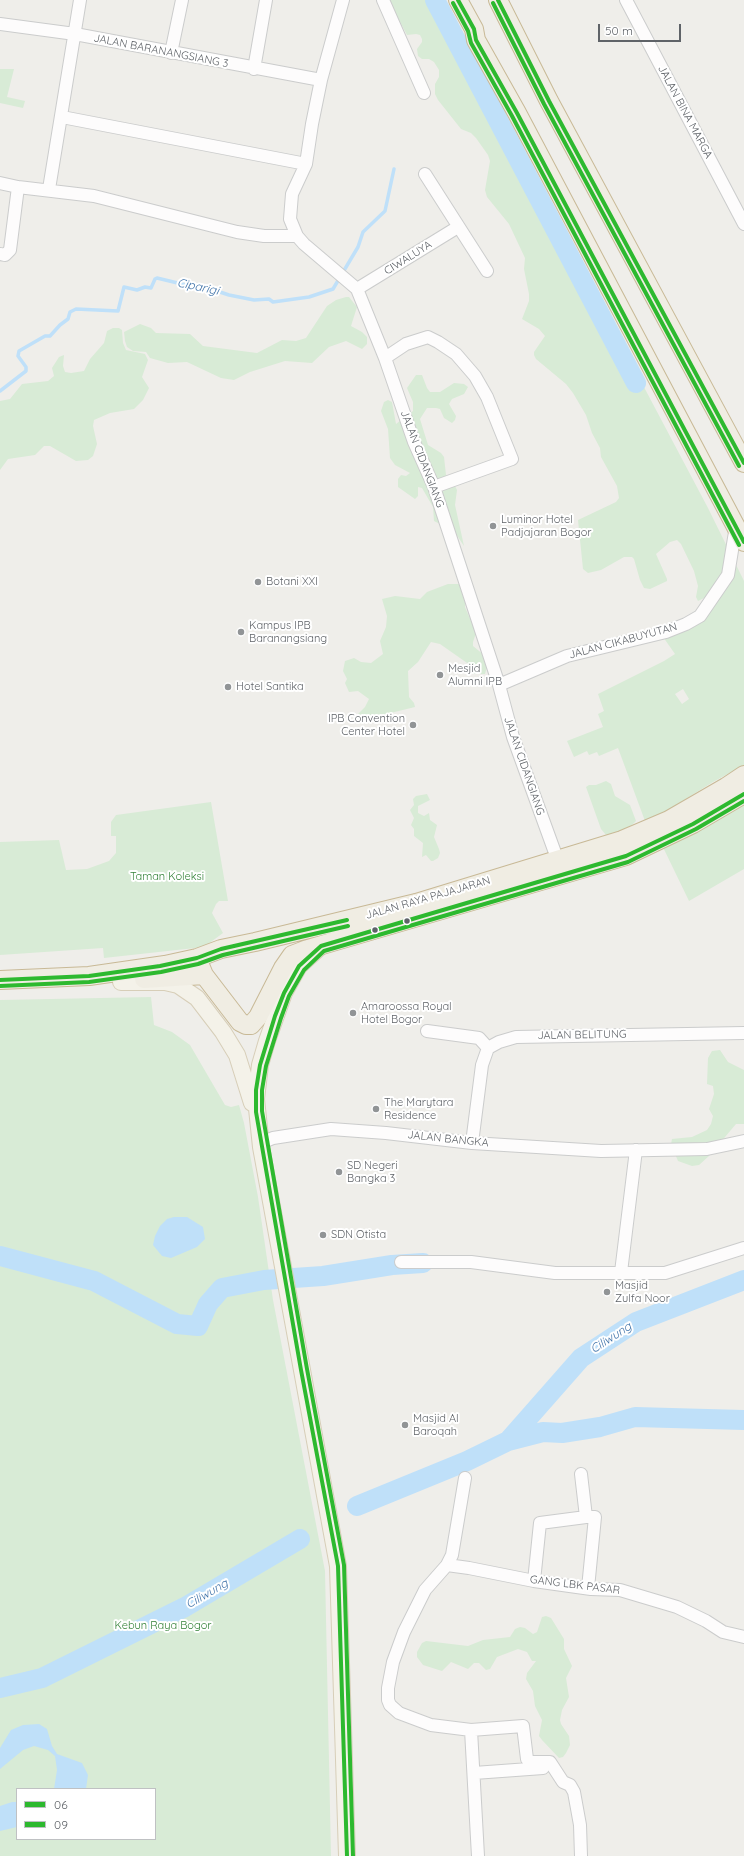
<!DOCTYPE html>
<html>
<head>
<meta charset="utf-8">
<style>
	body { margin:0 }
	#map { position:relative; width:744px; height:1856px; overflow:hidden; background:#efeeea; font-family:Quicksand,sans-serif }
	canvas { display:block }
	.legend { position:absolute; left:16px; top:1788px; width:140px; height:52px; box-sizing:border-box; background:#fff; border:1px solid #bfc1c3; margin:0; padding:5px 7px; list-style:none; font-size:12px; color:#5f6368 }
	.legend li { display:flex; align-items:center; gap:8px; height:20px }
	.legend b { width:20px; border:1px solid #bfc1c3 }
	.scale { position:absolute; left:598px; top:24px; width:83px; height:18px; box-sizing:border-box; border:2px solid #5f6368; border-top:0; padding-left:5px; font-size:12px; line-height:14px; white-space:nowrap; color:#5f6368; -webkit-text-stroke:3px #fff; paint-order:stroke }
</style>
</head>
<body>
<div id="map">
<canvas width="744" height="1856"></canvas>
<ul class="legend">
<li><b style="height:5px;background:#2db92f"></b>06</li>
<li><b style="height:5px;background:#2db92f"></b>09</li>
</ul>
<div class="scale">50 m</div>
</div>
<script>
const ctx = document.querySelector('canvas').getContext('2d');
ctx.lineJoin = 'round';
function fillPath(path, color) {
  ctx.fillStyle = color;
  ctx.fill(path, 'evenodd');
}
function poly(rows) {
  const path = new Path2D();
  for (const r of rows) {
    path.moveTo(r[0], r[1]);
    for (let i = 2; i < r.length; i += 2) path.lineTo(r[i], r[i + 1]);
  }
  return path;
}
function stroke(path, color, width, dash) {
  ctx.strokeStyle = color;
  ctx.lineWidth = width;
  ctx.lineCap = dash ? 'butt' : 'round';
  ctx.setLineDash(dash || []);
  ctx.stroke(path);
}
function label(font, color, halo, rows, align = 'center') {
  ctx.font = font + ' Quicksand,sans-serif';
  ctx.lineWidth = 4;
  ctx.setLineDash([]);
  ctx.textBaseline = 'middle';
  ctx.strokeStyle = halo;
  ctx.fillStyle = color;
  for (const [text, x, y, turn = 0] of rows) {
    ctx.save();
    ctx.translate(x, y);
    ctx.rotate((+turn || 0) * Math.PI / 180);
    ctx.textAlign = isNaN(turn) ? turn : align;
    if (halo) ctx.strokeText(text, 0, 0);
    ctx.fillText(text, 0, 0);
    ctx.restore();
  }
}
fillPath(poly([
	[388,0,439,0,708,508,744,581,744,765,713,782,663,813,645,821,618,748,599,756,597,752,589,755,587,751,574,757,567,741,603,727,598,714,604,711,598,694,664,661,675,654,661,634,710,602,704,598,698,601,696,597,698,586,694,571,681,544,677,540,670,542,656,554,667,579,667,581,650,589,644,588,640,580,634,559,632,557,624,557,601,570,588,573,583,569,578,520,616,502,619,498,617,486,601,457,600,448,592,433,586,415,573,393,566,384,536,359,534,355,534,352,545,336,539,329,522,319,529,301,529,294,524,269,525,258,509,224,487,197,485,190,490,161,488,155,476,138,471,133,461,129,438,100,435,94,435,84,439,77,439,70,434,62,429,59,422,59,418,56,417,49,422,42,422,39,420,35,416,34,407,35],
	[683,689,689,699,682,704,675,694],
	[0,69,14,69,7,97,25,101,23,108,0,103],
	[346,297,349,297,357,307,351,326,362,332,367,337,367,344,362,349,346,341,329,347,312,363,285,361,250,372,234,380,221,378,187,362,168,363,150,358,146,352,133,351,127,347,125,341,124,332,140,324,151,328,156,333,190,334,203,346,257,353,282,340,296,341,306,338,327,306,336,300],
	[113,328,119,328,122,330,123,343,126,350,145,354,148,360,142,377,149,388,143,400,134,409,110,413,94,420,93,426,97,444,93,456,88,460,76,461,50,446,44,446,35,455,8,459,0,470,0,401,10,399,22,384,48,381,54,376,52,368,59,357,64,355,63,366,65,372,71,373,84,371,90,359,104,343,107,331],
	[416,375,422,375,427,388,430,392,440,392,454,383,464,384,468,387,464,394,452,399,449,404,456,416,455,420,452,423,444,418,440,409,436,408,427,408,420,419,428,445,441,453,444,457,446,475,453,482,457,490,455,505,464,546,454,531,434,521,433,507,422,488,418,487,418,496,415,499,398,487,398,479,401,475,406,476,410,473,395,465,390,458,388,429,381,411,384,402,388,400,392,402,396,424,413,411,413,402,407,388],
	[448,584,459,584,464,587,466,592,465,607,476,633,473,642,473,646,484,655,488,663,485,674,472,674,470,665,440,644,431,642,418,662,408,671,409,697,414,703,415,707,358,721,353,719,365,707,369,699,358,691,349,692,345,683,347,679,343,671,345,661,354,658,361,662,371,663,383,654,380,641,386,627,387,616,382,599,395,596,420,599,427,592],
	[606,781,611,784,615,796,630,805,636,821,630,827,621,832,606,835,601,829,586,787,589,785,596,785],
	[744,790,744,869,689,901,660,841],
	[427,794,430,800,418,806,418,813,424,816,429,813,430,820,437,825,434,837,439,849,440,853,438,858,433,861,431,861,426,855,422,857,423,843,414,836,414,829,411,825,414,818,410,810,414,805,413,799,416,796],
	[211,802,228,901,219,901,216,904,212,913,223,933,204,947,104,958,103,948,0,955,0,842,59,840,66,870,87,869,109,861,116,853,116,836,111,836,111,822,116,815],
	[151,997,154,1025,172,1032,190,1045,225,1105,231,1107,239,1105,244,1123,258,1197,273,1300,325,1571,331,1856,0,1856,0,1000],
	[17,1789,155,1789,155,1839,17,1839],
	[720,1050,728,1062,744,1070,744,1124,736,1124,709,1156,699,1165,692,1166,678,1161,671,1144,672,1139,692,1137,707,1130,711,1124,713,1116,709,1109,714,1094,713,1086,707,1084,708,1058,712,1051],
	[546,1616,551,1618,564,1639,564,1649,572,1666,566,1678,569,1697,562,1710,560,1720,561,1724,569,1736,570,1745,566,1753,563,1757,559,1758,542,1740,539,1736,542,1720,535,1706,533,1691,526,1679,527,1673,536,1661,532,1661,527,1652,518,1649,497,1657,490,1669,486,1670,479,1663,474,1663,468,1669,451,1662,442,1671,423,1665,417,1657,417,1652,422,1643,426,1641,468,1646,483,1640,510,1637,515,1629,520,1627,525,1628,533,1634,537,1632,542,1617]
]), '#d8ebd6');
fillPath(poly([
	[174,1217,187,1217,203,1227,205,1239,197,1247,171,1258,162,1256,153,1245,155,1236,160,1226,167,1219],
	[39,1724,47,1729,52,1746,57,1754,82,1763,88,1775,86,1789,54,1789,57,1770,55,1756,48,1750,34,1746,23,1750,0,1769,0,1748,11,1730,23,1725],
	[12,1802,17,1802,17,1827,0,1831,0,1806]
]), '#bfe0f9');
stroke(poly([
	[0,391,26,371,26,367,18,356,19,351,45,336,50,336,60,325,68,319,70,312,76,309,118,311,124,287,137,290,145,287,151,288,155,279,157,278,190,286,211,289,229,295,254,300,269,299,273,302,309,297,333,289,358,247,363,232,385,211,394,169]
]), '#bfe0f9', 3.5);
stroke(poly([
	[435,0,636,383],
	[0,1256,94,1281,177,1324,198,1326,208,1304,222,1288,264,1280,323,1276,392,1265,423,1263],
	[508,1441,543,1432,562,1433,600,1427,635,1417,744,1420],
	[357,1506,467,1461,508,1441,581,1358,636,1322,744,1280],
	[0,1688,42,1678,185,1607,300,1539]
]), '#bfe0f9', 20);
const minor = poly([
	[343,0,321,80,312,124,306,164,292,194,290,219,297,236,304,244,357,289,385,358,414,442,434,487,499,685,513,737,558,861],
	[383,0,424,93],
	[626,0,744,224],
	[0,24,75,34,321,80],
	[171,53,182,0],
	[254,69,266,0],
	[62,117,306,164],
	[425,174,487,271],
	[0,183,18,187,94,196,237,232,264,236,297,236],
	[49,189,80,0],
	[0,254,5,255,10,250,18,187],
	[357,289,458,227],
	[385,358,406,344,428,337,438,342,456,354,475,376,487,397,512,459,434,487],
	[499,685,567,656,666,632,686,624,700,616,728,575,736,526],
	[427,1031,479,1038,488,1048,499,1042,516,1037,744,1033],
	[261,1143,273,1138,331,1129,386,1133,472,1143,601,1151,707,1149,744,1141],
	[472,1143,482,1065,488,1048],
	[401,1262,471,1262,555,1273,665,1273,744,1248],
	[621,1272,636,1150],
	[581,1474,586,1517,595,1517,588,1588],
	[465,1478,452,1555,447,1565,425,1590,404,1632,393,1662,388,1688,388,1700,390,1705,399,1713,431,1725,471,1730,523,1726,527,1759,530,1762,550,1762,563,1782,570,1785,574,1792,580,1825,581,1856],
	[447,1565,469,1568,534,1581,591,1589,620,1590,677,1607,706,1621,723,1632,744,1637],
	[534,1581,540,1523,586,1517],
	[471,1730,478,1856],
	[474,1773,543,1768]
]);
const major = poly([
	[321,946,299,966,284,993,267,1041,260,1065,256,1099,261,1147,338,1566,347,1856],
	[121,982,165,982,178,985,197,998,223,1032,237,1055,252,1103]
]);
const highway = poly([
	[458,0,474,29,476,40,517,113,744,542],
	[498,0,549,101,744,463],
	[197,958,204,975,240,1022,246,1025,251,1025,258,1017,283,968,292,955,305,950,626,856,693,824,744,794],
	[144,979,204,975],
	[0,980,89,976,165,965,197,958,221,949,255,942,416,903,622,840,669,820,726,787,744,775]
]);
stroke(minor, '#cbcccc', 14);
stroke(major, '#d7ceb8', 18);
stroke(highway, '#c8b996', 20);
stroke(minor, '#fdfcfc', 12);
stroke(major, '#f4f2e9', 16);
stroke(highway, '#f0ede3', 18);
stroke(poly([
	[458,0,474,29,476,40,517,113,744,542],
	[498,0,549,101,744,463],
	[0,980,89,976,160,966,197,958,221,949,347,920],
	[347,1856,338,1566,301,1370,256,1112,256,1090,260,1065,275,1016,284,993,299,966,321,946,626,856,693,824,744,794]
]), '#2db92f', 4);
stroke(poly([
	[453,3,468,31,471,43,512,116,739,545],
	[493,3,544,104,739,466],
	[0,986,89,982,161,972,198,964,223,955,348,926],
	[353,1856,344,1565,307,1369,262,1111,262,1090,266,1066,281,1018,289,996,304,970,324,951,628,862,696,829,744,801]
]), '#2db92f', 4);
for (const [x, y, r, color] of [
	[493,526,4,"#919496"],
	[258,582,4,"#919496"],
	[241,632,4,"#919496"],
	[440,675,4,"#919496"],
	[228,687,4,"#919496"],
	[413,725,4,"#919496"],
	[407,921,3.5,"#5f6368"],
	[375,930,3.5,"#5f6368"],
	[353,1013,4,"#919496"],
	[376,1109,4,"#919496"],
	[339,1172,4,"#919496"],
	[323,1235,4,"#919496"],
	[607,1292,4,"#919496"],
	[405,1425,4,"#919496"]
]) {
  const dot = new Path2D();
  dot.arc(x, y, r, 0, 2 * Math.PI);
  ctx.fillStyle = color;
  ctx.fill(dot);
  stroke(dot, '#fff', 1.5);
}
label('11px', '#5f6368', '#fff', [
	["JALAN BARANANGSIANG 3",161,51,11],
	["JALAN BINA MARGA",685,112,62],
	["CIWALUYA",408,258,-32],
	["JALAN CIDANGIANG",422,459,69],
	["JALAN CIKABUYUTAN",623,641,-15],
	["JALAN CIDANGIANG",524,766,71],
	["JALAN RAYA PAJAJARAN",428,898,-16],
	["JALAN BELITUNG",582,1035,-1],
	["JALAN BANGKA",448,1139,6],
	["GANG LBK PASAR",575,1585,7]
]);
label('11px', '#5f6368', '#fff', [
	["Luminor Hotel",501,520],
	["Padjajaran Bogor",501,533],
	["Botani XXI",266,582],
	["Kampus IPB",249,626],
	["Baranangsiang",249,639],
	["Mesjid",448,669],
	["Alumni IPB",448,682],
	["Hotel Santika",236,687],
	["IPB Convention",405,719,"right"],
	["Center Hotel",405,732,"right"],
	["Amaroossa Royal",361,1007],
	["Hotel Bogor",361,1020],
	["The Marytara",384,1103],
	["Residence",384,1116],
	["SD Negeri",347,1166],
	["Bangka 3",347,1179],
	["SDN Otista",331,1235],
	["Masjid",615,1286],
	["Zulfa Noor",615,1299],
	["Masjid Al",413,1419],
	["Baroqah",413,1432]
], 'left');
label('11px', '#348238', '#fff', [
	["Taman Koleksi",167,877],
	["Kebun Raya Bogor",163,1626]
]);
label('italic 12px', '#4174aa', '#fff', [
	["Ciparigi",198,287,12],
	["Ciliwung",611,1338,-33],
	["Ciliwung",207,1594,-30]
]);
</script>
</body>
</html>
